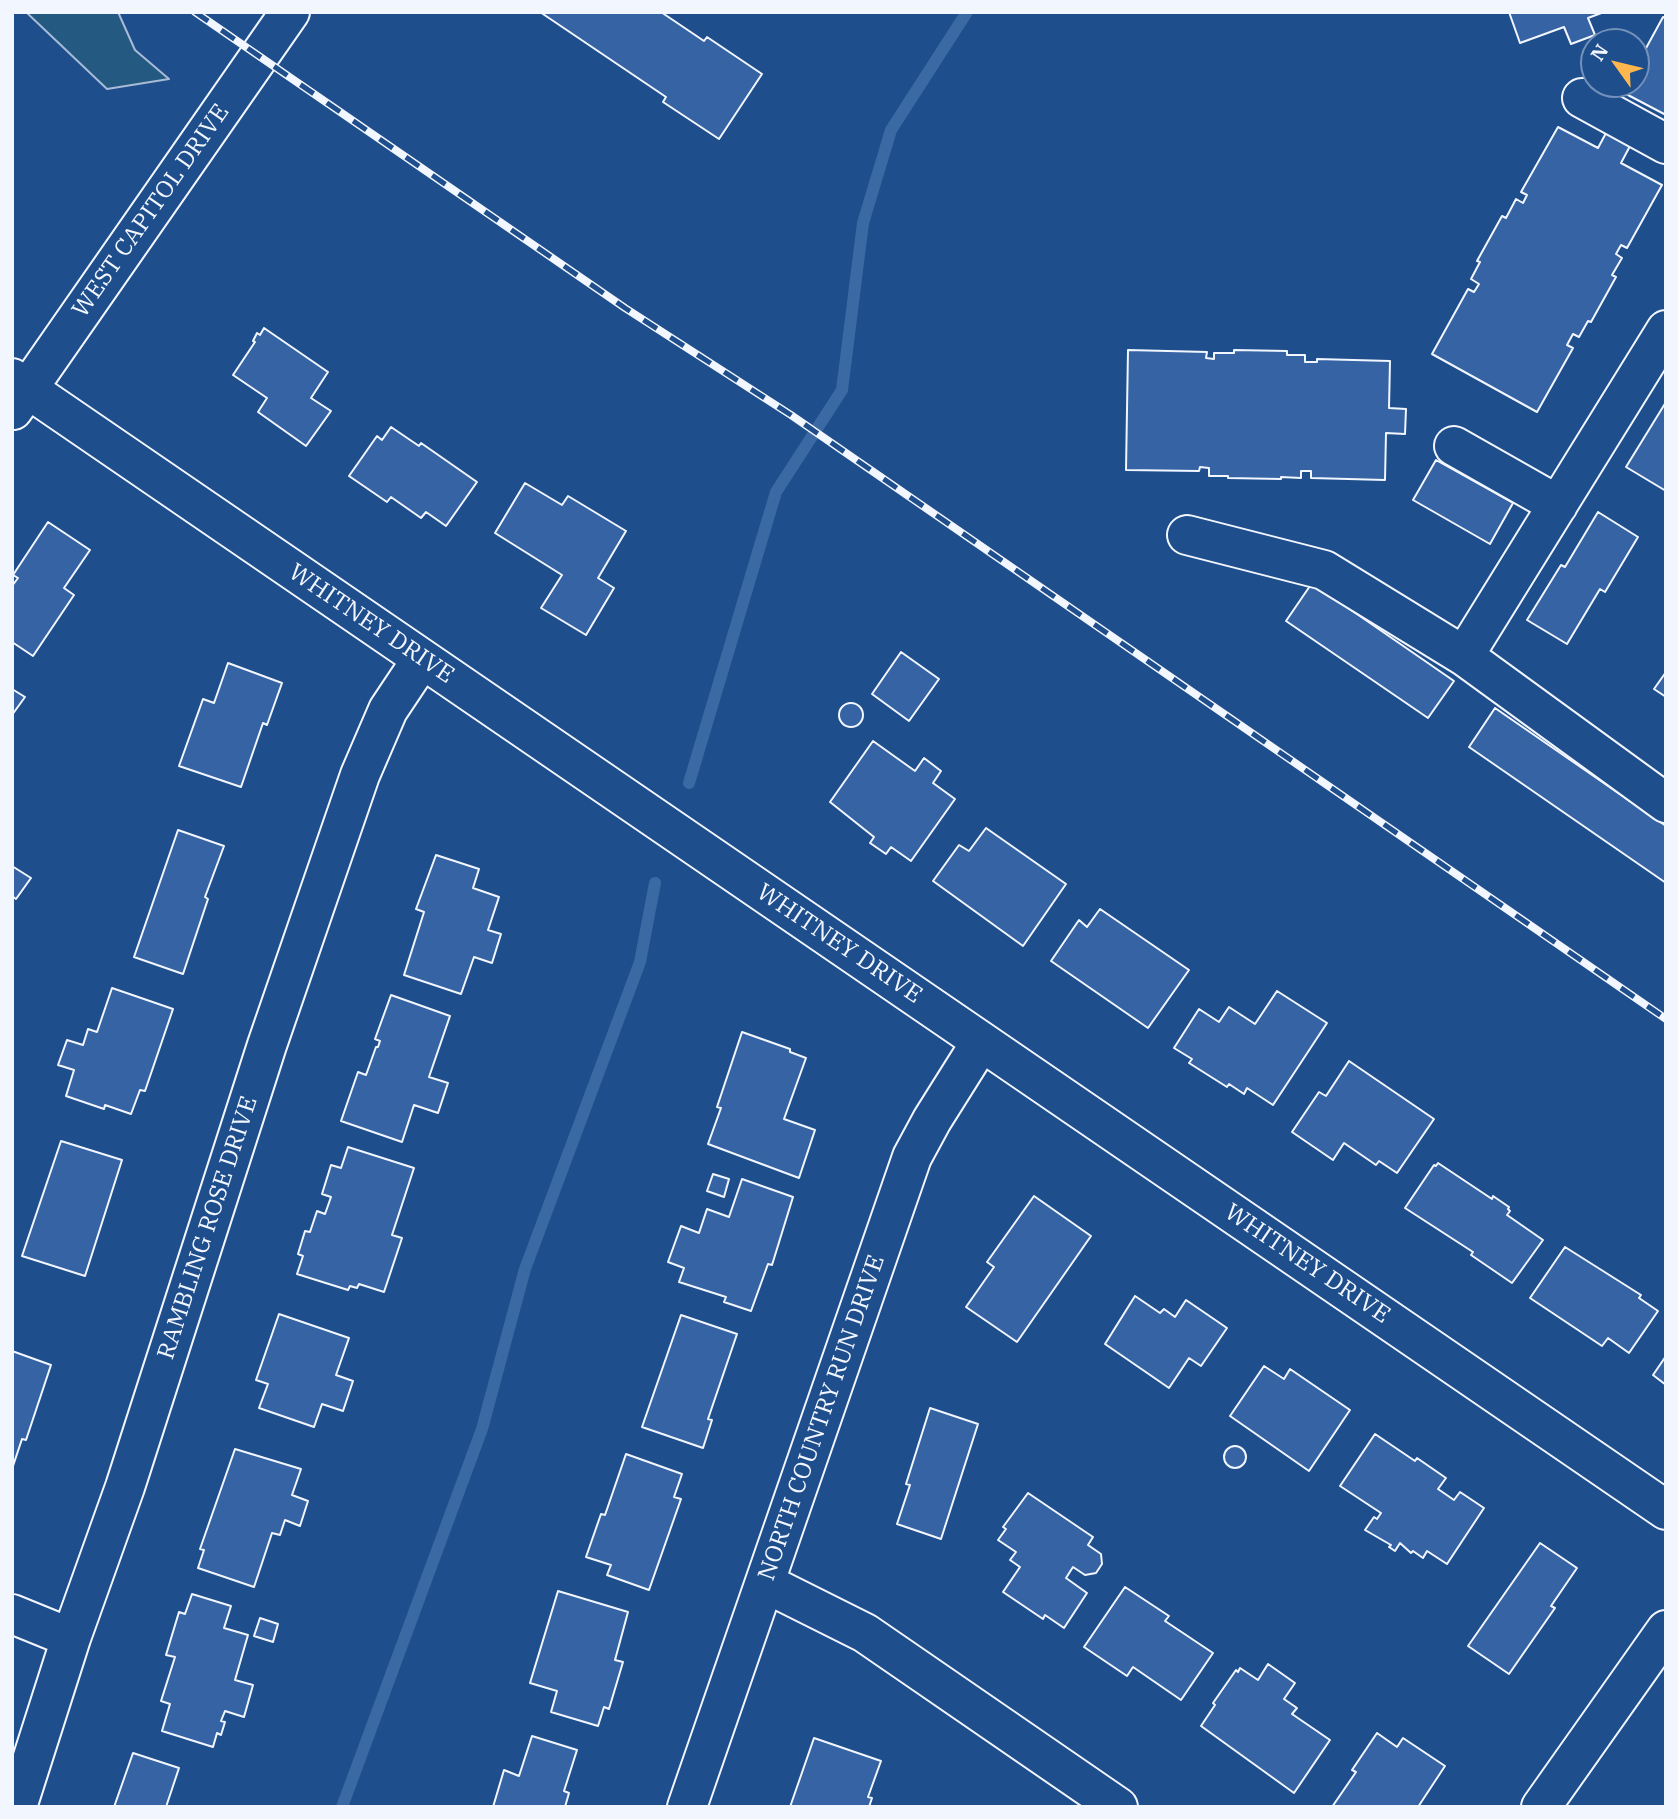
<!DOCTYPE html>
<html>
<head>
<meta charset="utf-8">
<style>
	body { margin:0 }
	#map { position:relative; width:1678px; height:1819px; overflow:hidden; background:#1f4e8c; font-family:"IBM Plex Serif",serif }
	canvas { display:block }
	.frame { position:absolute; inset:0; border:14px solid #f2f6ff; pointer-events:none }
	.north { position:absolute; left:1580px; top:28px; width:70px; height:70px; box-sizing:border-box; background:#1f4e8c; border:2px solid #7391ba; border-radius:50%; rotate:304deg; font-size:19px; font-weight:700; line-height:28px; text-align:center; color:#f2f6ff }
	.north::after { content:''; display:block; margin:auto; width:24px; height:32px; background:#ffb74d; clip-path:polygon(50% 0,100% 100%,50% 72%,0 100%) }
</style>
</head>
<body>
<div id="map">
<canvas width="1678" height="1819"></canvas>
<div class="frame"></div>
<div class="north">N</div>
</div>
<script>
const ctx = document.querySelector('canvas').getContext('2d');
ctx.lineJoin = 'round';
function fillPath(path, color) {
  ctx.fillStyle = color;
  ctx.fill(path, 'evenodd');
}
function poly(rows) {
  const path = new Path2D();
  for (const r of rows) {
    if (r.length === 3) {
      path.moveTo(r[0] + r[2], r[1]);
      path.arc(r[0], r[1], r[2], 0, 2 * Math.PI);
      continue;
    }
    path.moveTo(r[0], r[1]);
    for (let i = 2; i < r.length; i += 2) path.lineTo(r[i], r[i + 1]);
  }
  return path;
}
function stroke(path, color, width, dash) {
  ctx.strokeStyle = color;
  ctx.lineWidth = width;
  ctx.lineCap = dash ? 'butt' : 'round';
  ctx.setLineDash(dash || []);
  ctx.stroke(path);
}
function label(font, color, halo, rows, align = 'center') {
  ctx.font = font + ' "IBM Plex Serif",serif';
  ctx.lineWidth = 5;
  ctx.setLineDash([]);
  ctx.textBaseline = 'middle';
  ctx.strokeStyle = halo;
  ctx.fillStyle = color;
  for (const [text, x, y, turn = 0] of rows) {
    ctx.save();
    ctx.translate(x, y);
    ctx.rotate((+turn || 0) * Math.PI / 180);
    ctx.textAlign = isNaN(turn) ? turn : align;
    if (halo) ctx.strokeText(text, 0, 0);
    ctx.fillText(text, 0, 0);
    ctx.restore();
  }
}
const green = poly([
	[26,12,118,12,135,50,169,79,107,89,26,12]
]);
fillPath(green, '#245a82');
stroke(green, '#a8bbd7', 2);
stroke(poly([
	[689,783,776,492,842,390,863,223,891,130,967,12],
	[342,1807,482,1429,525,1269,640,962,655,883]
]), '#3b69a3', 12);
const building = poly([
	[540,12,661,12,704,41,707,37,762,74,719,139,663,102,666,97,540,12],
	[1509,12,1604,12,1588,18,1595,35,1571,44,1564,27,1520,43,1509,12],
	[1663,17,1666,18,1666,115,1607,84,1636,84,1636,45,1645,50,1663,17],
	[1610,32,1630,42,1605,42,1610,32],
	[1558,127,1598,148,1606,133,1630,146,1621,163,1662,185,1627,248,1621,245,1616,254,1622,258,1612,275,1616,277,1591,322,1588,321,1579,337,1573,334,1567,345,1573,348,1537,412,1432,354,1468,289,1474,292,1479,284,1471,279,1480,262,1477,261,1502,216,1506,218,1516,199,1523,203,1527,195,1521,192,1558,127],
	[264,328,328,372,311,398,331,411,306,446,258,412,267,398,233,375,255,342,253,341,257,333,260,335,264,328],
	[1128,350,1207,352,1206,358,1214,359,1214,353,1234,353,1234,350,1287,351,1287,355,1305,355,1305,362,1317,362,1317,359,1390,361,1389,408,1406,409,1405,434,1386,433,1385,480,1311,478,1311,471,1301,471,1301,478,1281,477,1281,479,1228,478,1228,476,1209,476,1209,468,1200,467,1199,471,1126,470,1128,350],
	[1666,402,1666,491,1626,467,1666,402],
	[391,427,419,446,421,443,477,482,446,526,426,512,421,518,391,497,387,502,349,476,377,436,382,440,391,427],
	[1436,460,1513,503,1490,544,1413,500,1436,460],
	[525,483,562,505,568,496,626,531,598,578,614,588,586,635,541,608,562,575,495,533,525,483],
	[1598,512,1638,537,1605,592,1600,589,1567,644,1527,620,1561,565,1565,567,1598,512],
	[48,522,90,550,64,588,74,595,33,656,12,642,12,586,18,578,13,575,48,522],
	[1312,583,1454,681,1428,718,1286,621,1312,583],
	[901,652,939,679,909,721,872,694,901,652],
	[228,663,282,683,267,725,263,723,241,787,179,766,203,699,214,703,228,663],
	[1666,672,1666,697,1654,689,1666,672],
	[12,689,25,697,12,715,12,689],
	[851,715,12],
	[1495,708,1666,826,1666,883,1469,747,1495,708],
	[873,741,915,771,924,758,941,771,933,783,955,799,911,861,891,847,886,854,870,843,874,837,830,802,873,741],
	[986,828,1066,884,1023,946,933,881,959,845,969,851,986,828],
	[178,830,224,846,205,897,208,899,183,974,134,957,178,830],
	[436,855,479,869,473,888,499,897,488,930,501,934,492,963,474,957,461,994,404,975,424,912,416,909,436,855],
	[12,866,31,878,16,899,12,896,12,866],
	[1100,909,1189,970,1148,1028,1051,961,1079,920,1087,927,1100,909],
	[112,988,173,1009,145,1091,140,1090,131,1114,105,1105,104,1109,66,1096,74,1070,58,1065,67,1040,83,1045,88,1029,97,1032,112,988],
	[1277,991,1327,1023,1273,1105,1247,1088,1244,1094,1229,1084,1227,1087,1189,1063,1192,1059,1174,1048,1199,1009,1219,1022,1229,1007,1255,1024,1277,991],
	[391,995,450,1016,429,1077,448,1083,438,1113,414,1105,402,1142,341,1121,358,1072,366,1075,376,1047,378,1047,380,1041,375,1039,391,995],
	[742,1032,790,1049,790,1052,806,1058,784,1119,815,1130,799,1178,708,1144,721,1108,717,1107,742,1032],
	[1349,1061,1434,1119,1397,1173,1379,1161,1376,1165,1344,1143,1333,1160,1292,1132,1319,1092,1326,1096,1349,1061],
	[61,1141,122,1160,85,1276,22,1256,61,1141],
	[348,1147,414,1168,392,1235,402,1238,384,1292,359,1284,357,1288,350,1286,348,1290,297,1274,303,1256,298,1254,305,1231,310,1232,317,1211,325,1214,331,1197,322,1194,331,1165,341,1168,348,1147],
	[1438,1163,1492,1199,1493,1196,1509,1207,1508,1209,1510,1211,1507,1215,1543,1240,1512,1283,1471,1255,1473,1252,1405,1208,1434,1165,1436,1166,1438,1163],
	[713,1174,729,1179,724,1197,707,1191,713,1174],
	[742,1179,793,1197,772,1265,768,1264,751,1311,724,1302,726,1297,679,1282,684,1268,668,1262,681,1226,699,1233,707,1209,729,1217,742,1179],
	[1034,1196,1091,1236,1017,1342,966,1307,994,1267,987,1262,1034,1196],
	[1565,1247,1641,1295,1639,1298,1658,1311,1629,1353,1608,1338,1602,1346,1530,1298,1565,1247],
	[1135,1296,1160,1313,1164,1309,1175,1317,1186,1300,1227,1328,1201,1366,1189,1358,1169,1388,1105,1344,1135,1296],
	[279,1314,349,1338,336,1375,353,1381,343,1411,322,1404,314,1427,259,1408,268,1384,256,1380,279,1314],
	[681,1315,737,1334,708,1419,712,1420,703,1448,642,1427,681,1315],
	[12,1351,51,1365,26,1440,22,1439,12,1469,12,1351],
	[1666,1356,1666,1385,1653,1375,1666,1356],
	[1264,1366,1284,1379,1290,1369,1350,1410,1309,1471,1230,1416,1264,1366],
	[930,1408,978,1424,941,1539,897,1524,910,1485,906,1484,930,1408],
	[1375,1434,1415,1461,1417,1458,1446,1478,1438,1489,1454,1500,1460,1492,1484,1508,1447,1564,1427,1551,1423,1558,1413,1551,1411,1553,1400,1543,1395,1551,1389,1547,1391,1545,1365,1530,1374,1517,1377,1519,1381,1513,1340,1486,1375,1434],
	[1235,1457,11],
	[235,1449,301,1469,292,1495,308,1501,300,1526,285,1520,280,1535,272,1533,254,1587,198,1568,204,1550,200,1549,235,1449],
	[626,1454,682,1474,674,1497,681,1499,649,1590,607,1575,611,1565,586,1557,601,1514,605,1515,626,1454],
	[1028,1493,1093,1537,1088,1545,1101,1554,1102,1564,1096,1573,1085,1575,1073,1567,1066,1578,1087,1593,1064,1628,1045,1615,1043,1619,1003,1592,1020,1567,1010,1560,1016,1552,998,1540,1006,1529,1003,1527,1028,1493],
	[1540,1543,1577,1568,1551,1606,1555,1608,1509,1674,1468,1646,1540,1543],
	[1125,1587,1169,1616,1165,1621,1213,1653,1181,1700,1133,1667,1127,1676,1084,1647,1125,1587],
	[558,1591,628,1612,615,1660,623,1662,609,1709,604,1707,598,1726,551,1712,557,1691,530,1683,558,1591],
	[192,1594,231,1606,224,1628,248,1635,235,1680,253,1685,244,1717,225,1711,221,1721,225,1722,221,1735,217,1733,213,1747,162,1731,170,1704,161,1701,175,1657,166,1655,179,1612,185,1614,192,1594],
	[260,1618,278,1624,273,1642,254,1636,260,1618],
	[1268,1664,1295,1683,1284,1699,1297,1708,1292,1714,1330,1740,1294,1793,1201,1726,1215,1705,1213,1703,1236,1670,1238,1672,1240,1668,1258,1680,1268,1664],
	[1377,1733,1397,1747,1403,1738,1445,1766,1418,1807,1332,1807,1356,1772,1352,1770,1377,1733],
	[532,1736,577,1750,564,1791,569,1793,565,1807,493,1807,504,1770,519,1776,532,1736],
	[814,1738,881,1761,868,1797,872,1798,869,1807,790,1807,814,1738],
	[133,1753,179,1768,166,1807,114,1807,133,1753]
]);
fillPath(building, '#3563a3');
stroke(building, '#f2f6ff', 2);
const minor = poly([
	[1582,98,1666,144],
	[12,378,1666,1510],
	[13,410,290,12],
	[1454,446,1558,505],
	[1187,535,1324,570,1464,656,1666,803],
	[1464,656,1666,330],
	[765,1583,865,1633,1118,1807],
	[12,1614,71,1638],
	[17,1807,71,1638,125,1487,267,1045,360,775,388,710,422,659],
	[687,1807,912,1157,932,1120,981,1042],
	[1541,1807,1666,1630]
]);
stroke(minor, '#f2f6ff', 42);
stroke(minor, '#1f4e8c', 38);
const rail = poly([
	[195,12,625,308,791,415,1666,1019]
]);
stroke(rail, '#f2f6ff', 8);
stroke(rail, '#1f4e8c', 5, [16]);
label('24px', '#f2f6ff', '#1f4e8c', [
	["WEST CAPITOL DRIVE",151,211,-55],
	["WHITNEY DRIVE",371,624,34],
	["WHITNEY DRIVE",839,944,34],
	["RAMBLING ROSE DRIVE",208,1228,-72],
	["WHITNEY DRIVE",1307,1264,34],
	["NORTH COUNTRY RUN DRIVE",822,1418,-71]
]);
</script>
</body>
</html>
